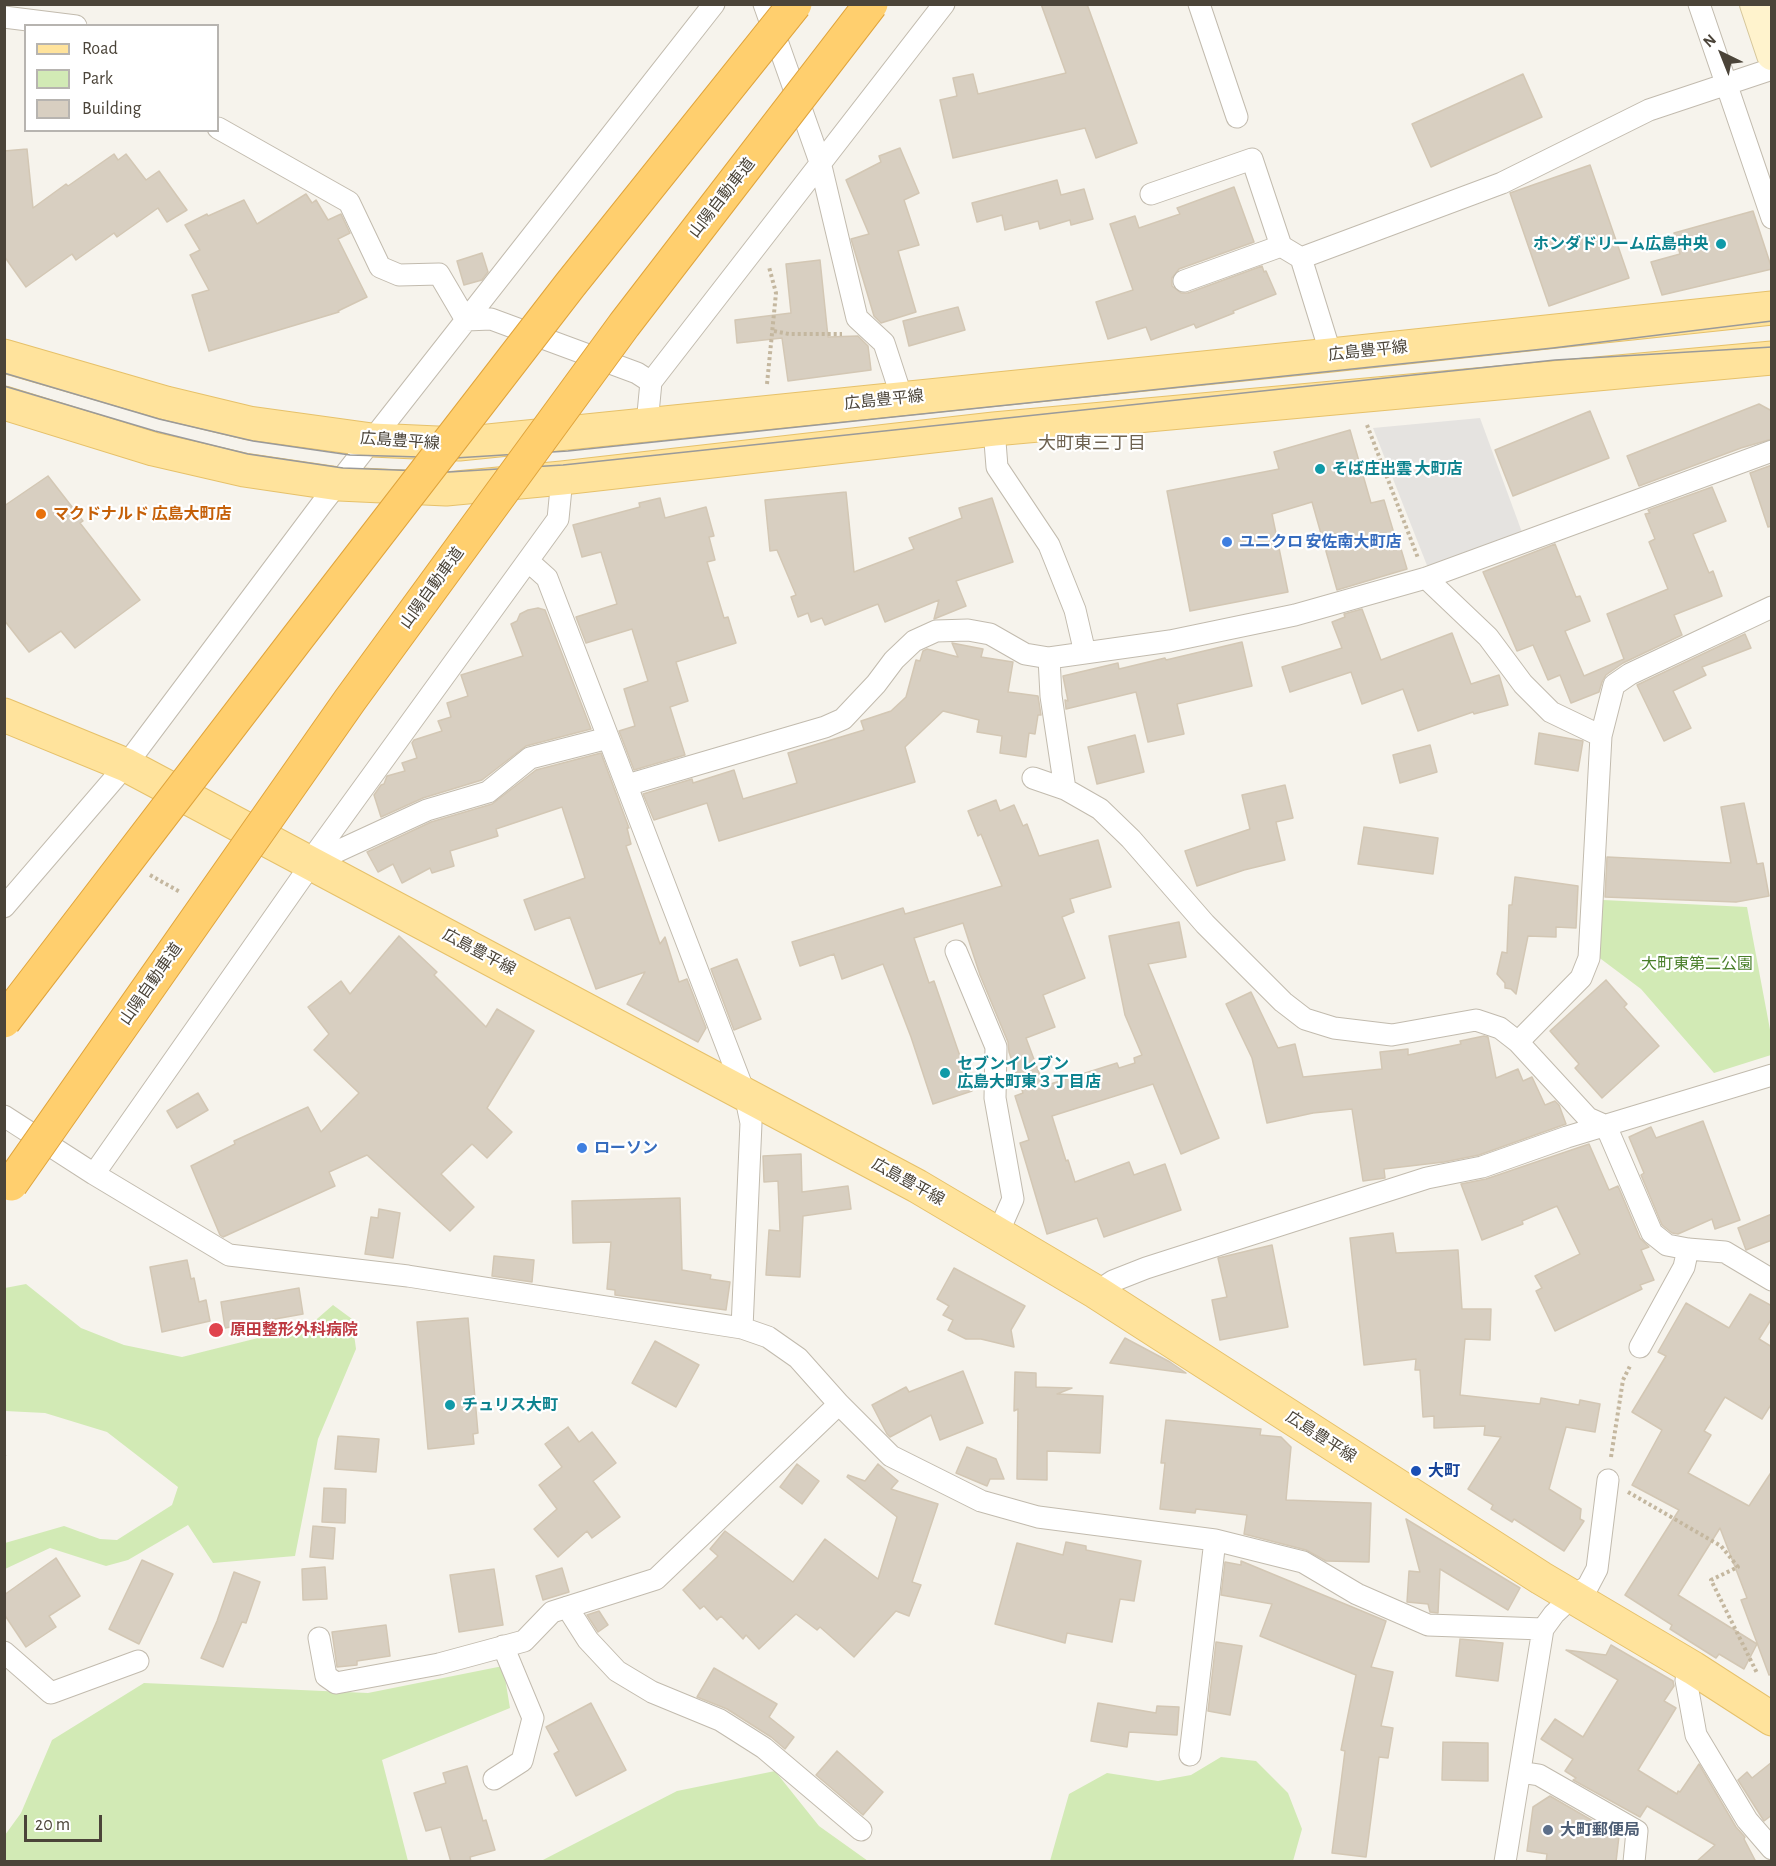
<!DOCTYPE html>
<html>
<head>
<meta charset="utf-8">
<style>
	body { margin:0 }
	#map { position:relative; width:1776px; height:1866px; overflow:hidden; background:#f6f3ec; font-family:"Alegreya Sans",sans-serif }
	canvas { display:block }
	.frame { position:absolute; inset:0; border:6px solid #4b4439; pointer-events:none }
	.legend { position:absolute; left:24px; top:24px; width:195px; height:108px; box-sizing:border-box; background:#fff; border:2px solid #b7b4b0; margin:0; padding:8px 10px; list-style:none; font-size:18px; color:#4b4439 }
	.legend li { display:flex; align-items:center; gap:12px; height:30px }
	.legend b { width:30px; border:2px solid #b7b4b0 }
	.north { position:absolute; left:1692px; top:24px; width:60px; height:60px; -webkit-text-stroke:4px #fff; paint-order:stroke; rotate:317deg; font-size:16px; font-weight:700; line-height:24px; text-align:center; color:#4b4439 }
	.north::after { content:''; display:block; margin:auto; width:21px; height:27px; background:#4b4439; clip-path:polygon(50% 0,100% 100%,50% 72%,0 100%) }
	.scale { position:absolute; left:24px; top:1815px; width:78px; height:27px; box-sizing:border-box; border:3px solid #4b4439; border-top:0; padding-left:8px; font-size:18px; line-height:21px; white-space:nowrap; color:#4b4439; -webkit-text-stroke:4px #fff; paint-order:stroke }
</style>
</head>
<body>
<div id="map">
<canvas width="1776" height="1866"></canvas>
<div class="frame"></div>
<ul class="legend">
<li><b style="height:8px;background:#ffe39c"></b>Road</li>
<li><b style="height:16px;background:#d2eab5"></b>Park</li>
<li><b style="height:16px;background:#d8cfc1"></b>Building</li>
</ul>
<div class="north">N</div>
<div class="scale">20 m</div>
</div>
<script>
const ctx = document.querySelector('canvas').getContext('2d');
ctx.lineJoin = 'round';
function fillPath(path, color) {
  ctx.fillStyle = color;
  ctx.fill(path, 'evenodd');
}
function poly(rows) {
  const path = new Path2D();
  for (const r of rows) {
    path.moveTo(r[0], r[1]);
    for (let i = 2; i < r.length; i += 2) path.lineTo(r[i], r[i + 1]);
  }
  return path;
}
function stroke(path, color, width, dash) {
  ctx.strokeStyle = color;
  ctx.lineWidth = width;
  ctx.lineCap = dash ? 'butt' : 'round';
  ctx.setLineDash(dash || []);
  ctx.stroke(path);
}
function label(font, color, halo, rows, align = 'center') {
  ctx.font = font + ' "Alegreya Sans","Noto Sans JP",sans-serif';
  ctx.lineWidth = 4.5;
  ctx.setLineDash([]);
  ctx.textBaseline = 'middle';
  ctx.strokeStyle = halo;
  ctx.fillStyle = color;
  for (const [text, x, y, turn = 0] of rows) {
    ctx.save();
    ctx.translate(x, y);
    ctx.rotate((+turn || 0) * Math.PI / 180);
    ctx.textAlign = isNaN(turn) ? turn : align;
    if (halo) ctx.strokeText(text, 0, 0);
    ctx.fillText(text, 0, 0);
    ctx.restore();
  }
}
fillPath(poly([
	[1603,900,1747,907,1771,1035,1771,1055,1714,1073,1641,989,1597,956],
	[26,1284,81,1328,124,1345,182,1357,310,1325,333,1305,352,1319,356,1349,318,1439,295,1556,213,1563,188,1525,128,1560,106,1566,50,1548,5,1569,5,1543,64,1526,100,1539,117,1540,172,1505,178,1487,107,1432,45,1413,5,1411,5,1288],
	[503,1666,510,1708,382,1760,408,1861,5,1862,5,1835,21,1813,52,1740,144,1683,368,1693],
	[1221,1757,1256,1761,1288,1793,1302,1829,1293,1861,1050,1861,1069,1794,1107,1773,1158,1781,1191,1775],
	[775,1771,819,1826,868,1861,539,1862,677,1791]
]), '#d2eab5');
fillPath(poly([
	[1480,418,1523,535,1428,568,1373,428]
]), '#e5e3e0');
const building = poly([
	[1041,4,1087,4,1137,143,1096,158,1085,128,953,158,940,100,957,96,953,78,973,74,978,94,1066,73,1041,4],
	[1523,74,1542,117,1431,167,1412,124,1523,74],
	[900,148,919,193,904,200,919,245,898,251,916,312,881,323,874,316,851,239,869,234,846,180,881,162,879,156,900,148],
	[27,149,33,208,66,184,68,186,114,154,118,160,126,154,146,180,159,171,187,210,167,222,158,208,117,237,114,233,76,260,72,254,26,287,4,256,4,151,27,149],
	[1590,165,1629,278,1549,306,1510,193,1590,165],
	[1057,180,1061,195,1084,189,1093,219,1071,225,1070,220,1040,229,1038,221,1005,230,1002,215,977,222,972,203,1057,180],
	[1234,187,1254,242,1179,269,1172,278,1172,286,1181,293,1188,293,1262,266,1264,272,1266,271,1276,294,1233,311,1234,313,1196,328,1194,324,1151,340,1146,327,1108,339,1096,302,1133,290,1110,224,1135,216,1139,228,1180,214,1177,208,1234,187],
	[306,194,312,203,316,200,328,220,341,214,350,233,338,239,367,297,338,311,339,312,209,351,192,295,209,290,190,255,200,250,185,225,207,214,208,216,244,200,257,224,306,194],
	[1753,211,1772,269,1662,295,1651,262,1680,254,1674,233,1753,211],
	[482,253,488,272,482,280,464,285,457,261,482,253],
	[820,260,828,337,858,336,868,346,871,370,788,381,782,338,737,343,735,320,791,313,786,264,820,260],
	[958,307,965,330,909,346,903,321,958,307],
	[1759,404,1772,411,1772,439,1741,448,1639,486,1627,456,1759,404],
	[1590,411,1609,458,1513,496,1495,450,1590,411],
	[1350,430,1371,503,1384,500,1399,550,1401,549,1407,569,1337,590,1312,502,1272,514,1288,592,1190,611,1167,491,1279,469,1274,452,1350,430],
	[1772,465,1772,526,1768,527,1750,473,1772,465],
	[48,476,83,521,80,523,140,600,75,648,61,631,29,652,4,620,4,506,48,476],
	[1712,487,1726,521,1693,534,1709,573,1713,571,1722,596,1674,615,1682,635,1623,663,1606,675,1602,682,1599,692,1571,703,1560,675,1548,680,1533,645,1517,651,1483,572,1555,544,1576,597,1580,596,1590,621,1565,631,1584,676,1624,659,1607,614,1668,589,1649,542,1655,539,1645,514,1650,513,1648,510,1712,487],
	[846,492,854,572,914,549,909,538,962,518,959,508,992,498,1013,562,956,581,966,606,934,619,939,600,885,622,878,604,825,625,822,618,811,622,808,613,798,617,791,597,796,595,777,550,770,551,765,500,846,492],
	[660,498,665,518,706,507,714,536,709,537,715,560,707,562,724,618,728,617,736,643,676,662,688,701,670,707,685,755,634,770,619,731,635,726,624,689,648,681,632,629,586,643,576,617,617,604,601,552,582,557,573,525,640,507,639,503,660,498],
	[538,608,545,610,591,729,526,746,482,780,423,798,381,817,374,795,381,785,384,784,387,776,405,771,402,763,417,758,412,743,414,740,442,731,438,721,451,717,447,703,468,696,461,675,523,656,511,624,517,621,520,614,528,610,538,608],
	[1362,609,1381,660,1452,633,1471,684,1499,675,1508,705,1474,714,1473,712,1418,731,1403,689,1362,704,1351,672,1290,692,1282,667,1342,648,1332,622,1345,617,1344,614,1362,609],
	[1745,634,1751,648,1702,667,1706,675,1673,691,1691,728,1664,741,1637,685,1745,634],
	[1242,642,1252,686,1177,704,1184,734,1148,742,1136,692,1066,709,1065,700,1068,701,1063,676,1118,663,1119,669,1165,658,1166,660,1242,642],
	[952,643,983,649,981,657,1013,662,1008,692,1038,696,1041,715,1038,715,1035,734,1029,733,1026,757,1000,753,1002,736,977,732,979,720,943,711,905,747,915,782,719,841,707,803,654,820,643,794,692,779,693,783,734,770,743,799,797,783,788,753,864,730,861,721,891,711,906,697,916,660,920,661,923,651,927,649,958,657,952,643],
	[1539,733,1583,741,1578,771,1535,764,1539,733],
	[1135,735,1144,772,1097,784,1088,747,1135,735],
	[1430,745,1437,772,1400,783,1393,755,1430,745],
	[601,753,629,828,627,828,631,844,626,846,660,944,665,937,679,982,687,979,706,1028,698,1042,627,1004,645,972,596,989,570,917,535,930,524,900,585,878,562,807,496,829,498,836,450,851,454,866,432,873,430,868,402,883,393,864,378,872,367,852,431,822,492,804,536,770,601,753],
	[1285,785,1293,818,1276,822,1285,860,1244,870,1197,886,1185,851,1250,829,1242,795,1285,785],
	[996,800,1000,811,1014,805,1023,826,1027,824,1039,856,1098,840,1111,887,1070,899,1074,912,1062,917,1085,978,1043,995,1055,1027,1026,1038,1044,1086,1117,1063,1119,1068,1135,1063,1134,1058,1142,1055,1125,1015,1109,936,1179,922,1186,957,1148,964,1219,1138,1181,1154,1153,1084,1052,1116,1066,1161,1068,1160,1075,1182,1129,1162,1134,1175,1165,1164,1181,1210,1104,1237,1097,1218,1047,1234,1020,1143,1029,1140,1015,1096,1023,1093,1009,1052,1008,1042,980,975,963,923,914,938,929,983,934,981,972,1091,933,1104,911,1037,883,964,842,979,834,954,800,966,792,942,903,908,905,914,1002,886,981,834,978,836,968,811,996,800],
	[1744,803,1757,864,1763,863,1769,896,1736,902,1605,897,1607,857,1731,863,1721,807,1744,803],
	[1364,827,1438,838,1433,874,1358,864,1364,827],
	[1515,877,1578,886,1576,928,1556,927,1556,937,1528,936,1516,994,1511,989,1505,988,1505,983,1497,974,1502,952,1507,953,1509,905,1512,905,1515,877],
	[399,936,437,972,434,975,486,1027,497,1009,534,1031,487,1108,512,1132,487,1158,472,1144,441,1174,474,1207,450,1231,367,1155,329,1172,335,1186,223,1237,220,1235,191,1166,235,1144,234,1141,308,1107,321,1132,359,1093,314,1050,329,1034,308,1007,341,981,350,994,399,936],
	[737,959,761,1019,734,1030,711,969,737,959],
	[1606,980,1627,1004,1624,1007,1659,1046,1602,1098,1575,1068,1579,1064,1550,1031,1606,980],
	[1251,992,1278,1048,1295,1044,1303,1077,1382,1069,1380,1052,1408,1049,1408,1055,1461,1044,1460,1041,1484,1036,1488,1037,1496,1078,1518,1069,1523,1081,1532,1077,1545,1105,1555,1101,1559,1105,1566,1124,1479,1155,1444,1162,1384,1169,1385,1178,1363,1181,1352,1109,1313,1113,1267,1123,1252,1058,1226,1004,1251,992],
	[198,1093,208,1110,177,1128,167,1111,198,1093],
	[1703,1121,1740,1220,1715,1229,1712,1219,1678,1234,1672,1233,1662,1225,1641,1175,1644,1173,1629,1137,1651,1127,1656,1138,1703,1121],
	[1589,1144,1609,1190,1618,1186,1640,1238,1649,1247,1641,1250,1654,1280,1640,1285,1642,1289,1555,1331,1536,1291,1542,1288,1535,1276,1580,1254,1557,1206,1522,1221,1523,1224,1482,1240,1461,1184,1486,1179,1589,1144],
	[801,1154,802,1192,848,1186,851,1209,803,1216,800,1277,766,1275,769,1230,780,1231,778,1181,764,1182,763,1156,801,1154],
	[680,1198,682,1270,711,1275,710,1279,730,1282,726,1310,615,1295,615,1290,607,1289,611,1242,573,1243,572,1201,680,1198],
	[379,1209,400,1213,393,1258,365,1254,371,1217,378,1218,379,1209],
	[1772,1214,1772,1240,1746,1250,1738,1228,1772,1214],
	[1393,1233,1396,1253,1458,1250,1462,1309,1491,1309,1490,1340,1465,1339,1460,1395,1540,1404,1541,1398,1579,1405,1580,1400,1600,1404,1595,1432,1566,1427,1549,1489,1581,1509,1580,1519,1584,1521,1564,1551,1514,1519,1512,1522,1491,1509,1493,1505,1468,1489,1501,1437,1484,1435,1485,1426,1434,1428,1434,1416,1423,1417,1420,1370,1415,1370,1416,1359,1364,1365,1350,1238,1393,1233],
	[1272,1245,1288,1327,1220,1340,1212,1300,1227,1297,1218,1258,1272,1245],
	[494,1256,534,1260,532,1282,492,1276,494,1256],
	[187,1260,191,1279,194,1278,199,1302,206,1300,210,1321,162,1332,150,1267,187,1260],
	[954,1268,1025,1306,1011,1330,1014,1347,981,1339,966,1339,948,1330,953,1320,943,1315,949,1306,937,1299,954,1268],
	[299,1288,303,1314,225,1328,221,1302,299,1288],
	[1750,1294,1772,1306,1772,1318,1759,1339,1772,1347,1772,1403,1762,1419,1725,1397,1704,1431,1711,1435,1688,1473,1749,1506,1772,1471,1772,1674,1769,1675,1741,1600,1747,1598,1720,1528,1678,1595,1757,1644,1744,1669,1719,1654,1716,1658,1670,1629,1672,1625,1625,1595,1679,1510,1632,1485,1662,1430,1632,1412,1666,1356,1658,1352,1686,1303,1729,1328,1750,1294],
	[468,1318,478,1433,473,1434,474,1444,428,1449,417,1322,468,1318],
	[1125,1338,1170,1362,1186,1373,1110,1363,1125,1338],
	[655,1341,699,1365,676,1407,632,1383,655,1341],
	[963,1371,983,1423,940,1440,931,1415,890,1437,887,1434,872,1405,906,1387,909,1392,963,1371],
	[1015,1372,1036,1373,1036,1387,1072,1388,1057,1394,1103,1396,1100,1453,1047,1451,1047,1480,1017,1479,1018,1409,1014,1411,1015,1372],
	[1166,1420,1261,1429,1260,1435,1281,1437,1291,1447,1286,1500,1371,1503,1369,1562,1326,1561,1306,1550,1244,1534,1247,1515,1196,1509,1195,1513,1160,1509,1165,1463,1161,1463,1166,1420],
	[568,1427,579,1442,592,1432,616,1463,593,1481,620,1517,592,1538,587,1531,558,1557,534,1529,557,1509,539,1485,562,1467,545,1444,568,1427],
	[338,1436,379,1439,376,1472,335,1469,338,1436],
	[967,1447,996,1459,1004,1479,990,1479,987,1486,956,1473,967,1447],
	[797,1464,819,1481,802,1504,780,1487,797,1464],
	[878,1464,898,1481,891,1489,938,1504,912,1582,921,1585,909,1616,896,1611,854,1657,820,1627,817,1630,796,1614,759,1649,746,1635,743,1639,721,1616,717,1620,704,1606,700,1609,683,1590,718,1556,710,1549,725,1531,793,1582,825,1539,878,1579,897,1517,847,1477,848,1475,865,1481,878,1464],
	[324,1488,346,1489,345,1523,322,1522,324,1488],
	[1406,1519,1520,1588,1508,1610,1440,1569,1438,1613,1430,1612,1428,1604,1407,1602,1409,1571,1420,1572,1406,1519],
	[313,1526,335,1528,333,1559,310,1557,313,1526],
	[1066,1542,1086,1546,1086,1550,1141,1561,1134,1601,1120,1599,1112,1642,1067,1633,1065,1643,995,1624,1017,1543,1063,1555,1066,1542],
	[56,1558,80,1596,49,1616,56,1627,26,1647,4,1614,4,1595,56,1558],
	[142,1560,173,1574,139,1644,109,1629,142,1560],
	[1241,1561,1386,1621,1371,1667,1393,1672,1381,1726,1393,1728,1388,1758,1379,1757,1366,1857,1332,1853,1345,1751,1341,1750,1356,1675,1260,1636,1272,1604,1221,1595,1225,1562,1241,1565,1241,1561],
	[325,1567,327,1599,303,1600,302,1569,325,1567],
	[562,1568,569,1592,543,1600,536,1576,562,1568],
	[494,1569,503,1625,459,1632,450,1575,494,1569],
	[234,1572,260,1582,246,1623,242,1622,223,1667,201,1658,217,1621,234,1572],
	[599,1611,608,1625,598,1632,587,1615,599,1611],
	[386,1625,390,1656,357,1661,357,1665,337,1667,332,1632,386,1625],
	[1460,1639,1503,1643,1498,1681,1456,1676,1460,1639],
	[1216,1642,1242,1646,1230,1715,1208,1711,1216,1642],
	[1611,1645,1673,1681,1674,1686,1664,1701,1676,1708,1638,1770,1677,1794,1678,1791,1680,1792,1699,1764,1736,1827,1745,1837,1744,1839,1756,1862,1696,1862,1715,1845,1647,1806,1640,1817,1573,1780,1576,1778,1565,1771,1573,1759,1541,1739,1555,1719,1583,1737,1618,1680,1566,1650,1606,1655,1611,1645],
	[714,1668,777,1704,769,1717,794,1737,785,1749,771,1737,727,1709,697,1697,714,1668],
	[591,1703,626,1770,576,1796,554,1754,559,1751,546,1727,591,1703],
	[1098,1703,1156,1713,1157,1706,1179,1707,1177,1735,1129,1732,1127,1747,1091,1741,1098,1703],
	[1443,1742,1488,1743,1488,1781,1442,1780,1443,1742],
	[837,1751,883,1792,863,1815,816,1775,837,1751],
	[1772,1762,1772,1815,1764,1821,1738,1780,1747,1772,1752,1778,1772,1762],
	[467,1766,483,1821,486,1820,495,1850,470,1857,471,1862,451,1862,441,1827,426,1831,414,1793,446,1783,443,1773,467,1766],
	[1550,1796,1619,1836,1616,1862,1546,1862,1547,1854,1527,1851,1533,1807,1550,1796]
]);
fillPath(building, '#d8cfc1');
stroke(building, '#d3c7b4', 1.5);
const street = poly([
	[764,4,820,162,857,318,884,343,902,398],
	[1199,4,1237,117],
	[1699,4,1772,218],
	[4,17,76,26],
	[218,128,349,202,380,267,399,275,439,274,466,320],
	[1151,194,1252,159,1281,246,1301,258,1331,355],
	[1301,258,1502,183,1649,110,1772,69],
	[1184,281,1281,246],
	[466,320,491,319,637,373,651,382],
	[647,424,651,382,944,4],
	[994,429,997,467,1049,545,1075,610,1085,653],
	[528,561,547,578,745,1094,751,1123,742,1328],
	[1426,578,1488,637,1523,684,1551,712,1601,736],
	[1049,658,1051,696,1065,789],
	[1033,778,1065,789,1100,809,1131,839,1205,924,1283,1002,1305,1019,1334,1028,1392,1035,1476,1020,1500,1028,1518,1042,1588,1118,1606,1126,1652,1233,1667,1245,1688,1249,1725,1252,1772,1280],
	[627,785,825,727,843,719,876,684,894,660,914,641,936,631,968,630,990,634,1025,654,1049,658,1170,641,1295,615,1426,578,1772,451],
	[312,863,427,810,488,792,530,758,608,738],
	[4,907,126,765,321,505,714,4],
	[956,951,996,1047,995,1098,1013,1199,998,1233],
	[1518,1042,1581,978,1589,958,1601,736,1614,685,1630,674,1772,607],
	[4,1116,94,1174,229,1255,408,1276,742,1328,768,1337,798,1358,839,1404,891,1456,981,1501,1038,1517,1215,1540,1303,1562,1357,1594,1428,1625,1543,1629],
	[94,1174,312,863,316,853,558,519,562,478],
	[1096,1292,1113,1281,1146,1268,1427,1178,1482,1167,1567,1137,1772,1075],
	[1640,1347,1684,1267,1688,1249],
	[567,1607,588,1640,617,1671,652,1692,720,1720,764,1748,861,1830],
	[319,1638,326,1676,336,1683,439,1664,524,1641,552,1612,656,1579,839,1404],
	[4,1652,51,1693,138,1661],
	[1693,1668,1686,1680,1696,1735,1747,1820,1772,1849],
	[1190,1755,1215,1540],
	[1520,1772,1539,1775,1637,1831,1634,1862],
	[494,1779,522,1761,533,1718,503,1646],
	[1505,1862,1543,1629,1554,1614,1573,1596,1588,1586,1597,1569,1608,1480]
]);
const secondary = poly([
	[1755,4,1772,55]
]);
const primary = poly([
	[4,356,166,403,249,423,372,440,459,444,1331,355,1772,308],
	[4,403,153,449,244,470,339,484,446,489,562,478,994,429,1772,358],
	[4,715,126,765,917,1186,1096,1292,1541,1578,1693,1668,1772,1719]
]);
stroke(street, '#c2bbae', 23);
stroke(secondary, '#d6c79b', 32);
stroke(primary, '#e6c16a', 35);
stroke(poly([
	[774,331,789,334,842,334],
	[767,384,776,293,769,267],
	[1367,425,1418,558],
	[150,875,180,892],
	[4,1456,5,1457],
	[1611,1457,1623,1380,1630,1366],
	[1628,1492,1721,1546,1738,1567,1711,1580,1757,1673]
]), '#c4b79f', 4, [3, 3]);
stroke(street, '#fff', 21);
stroke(secondary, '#fff3cd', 30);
stroke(primary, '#ffe39c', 33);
stroke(poly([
	[4,373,159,419,253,441,350,455,455,458,568,451,1553,348,1772,321],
	[4,386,155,431,248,454,343,468,449,472,563,465,1555,360,1772,347]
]), '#9a9a9a', 1.5);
const highwayBridge = poly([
	[4,1021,299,636,570,285,795,4],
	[11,1184,350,700,624,325,871,4]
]);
stroke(highwayBridge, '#e0a43c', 35, []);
stroke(highwayBridge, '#ffcf6e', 33);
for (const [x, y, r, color] of [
	[1721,244,6,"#0f9aa8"],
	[1320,469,6,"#0f9aa8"],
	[41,514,6,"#e8710a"],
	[1227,542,6,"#3f7fe0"],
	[945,1073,6,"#0f9aa8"],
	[582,1148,6,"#3f7fe0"],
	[216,1330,8,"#e0444e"],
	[450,1405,6,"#0f9aa8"],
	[1416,1471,6,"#1a4fb4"],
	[1548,1830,6,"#5c6f8a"]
]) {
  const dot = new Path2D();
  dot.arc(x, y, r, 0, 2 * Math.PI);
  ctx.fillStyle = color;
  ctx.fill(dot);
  stroke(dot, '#fff', 2);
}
label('16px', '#4b4439', '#fff', [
	["山陽自動車道",722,198,-52],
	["広島豊平線",1368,351,-6],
	["広島豊平線",884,400,-6],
	["広島豊平線",400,441,4],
	["山陽自動車道",432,588,-54],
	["広島豊平線",479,952,28],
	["山陽自動車道",151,984,-55],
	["広島豊平線",908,1182,29],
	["広島豊平線",1321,1437,33]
]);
label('bold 16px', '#0d838f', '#fff', [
	["ホンダドリーム広島中央",1709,244,"right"],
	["そば庄出雲 大町店",1332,469],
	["セブンイレブン",957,1064],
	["広島大町東３丁目店",957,1082],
	["チュリス大町",462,1405]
], 'left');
label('bold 16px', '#c56008', '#fff', [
	["マクドナルド 広島大町店",53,514]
], 'left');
label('bold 16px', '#366cbe', '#fff', [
	["ユニクロ 安佐南大町店",1239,542],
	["ローソン",594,1148]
], 'left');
label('16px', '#4a7f2a', '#fff', [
	["大町東第二公園",1697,964]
]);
label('bold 16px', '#be3a42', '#fff', [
	["原田整形外科病院",230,1330]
], 'left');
label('bold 16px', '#164399', '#fff', [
	["大町",1428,1471]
], 'left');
label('bold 16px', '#4e5e75', '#fff', [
	["大町郵便局",1560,1830]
], 'left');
label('18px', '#6e6250', '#fff', [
	["大町東三丁目",1092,444]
]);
</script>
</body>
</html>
